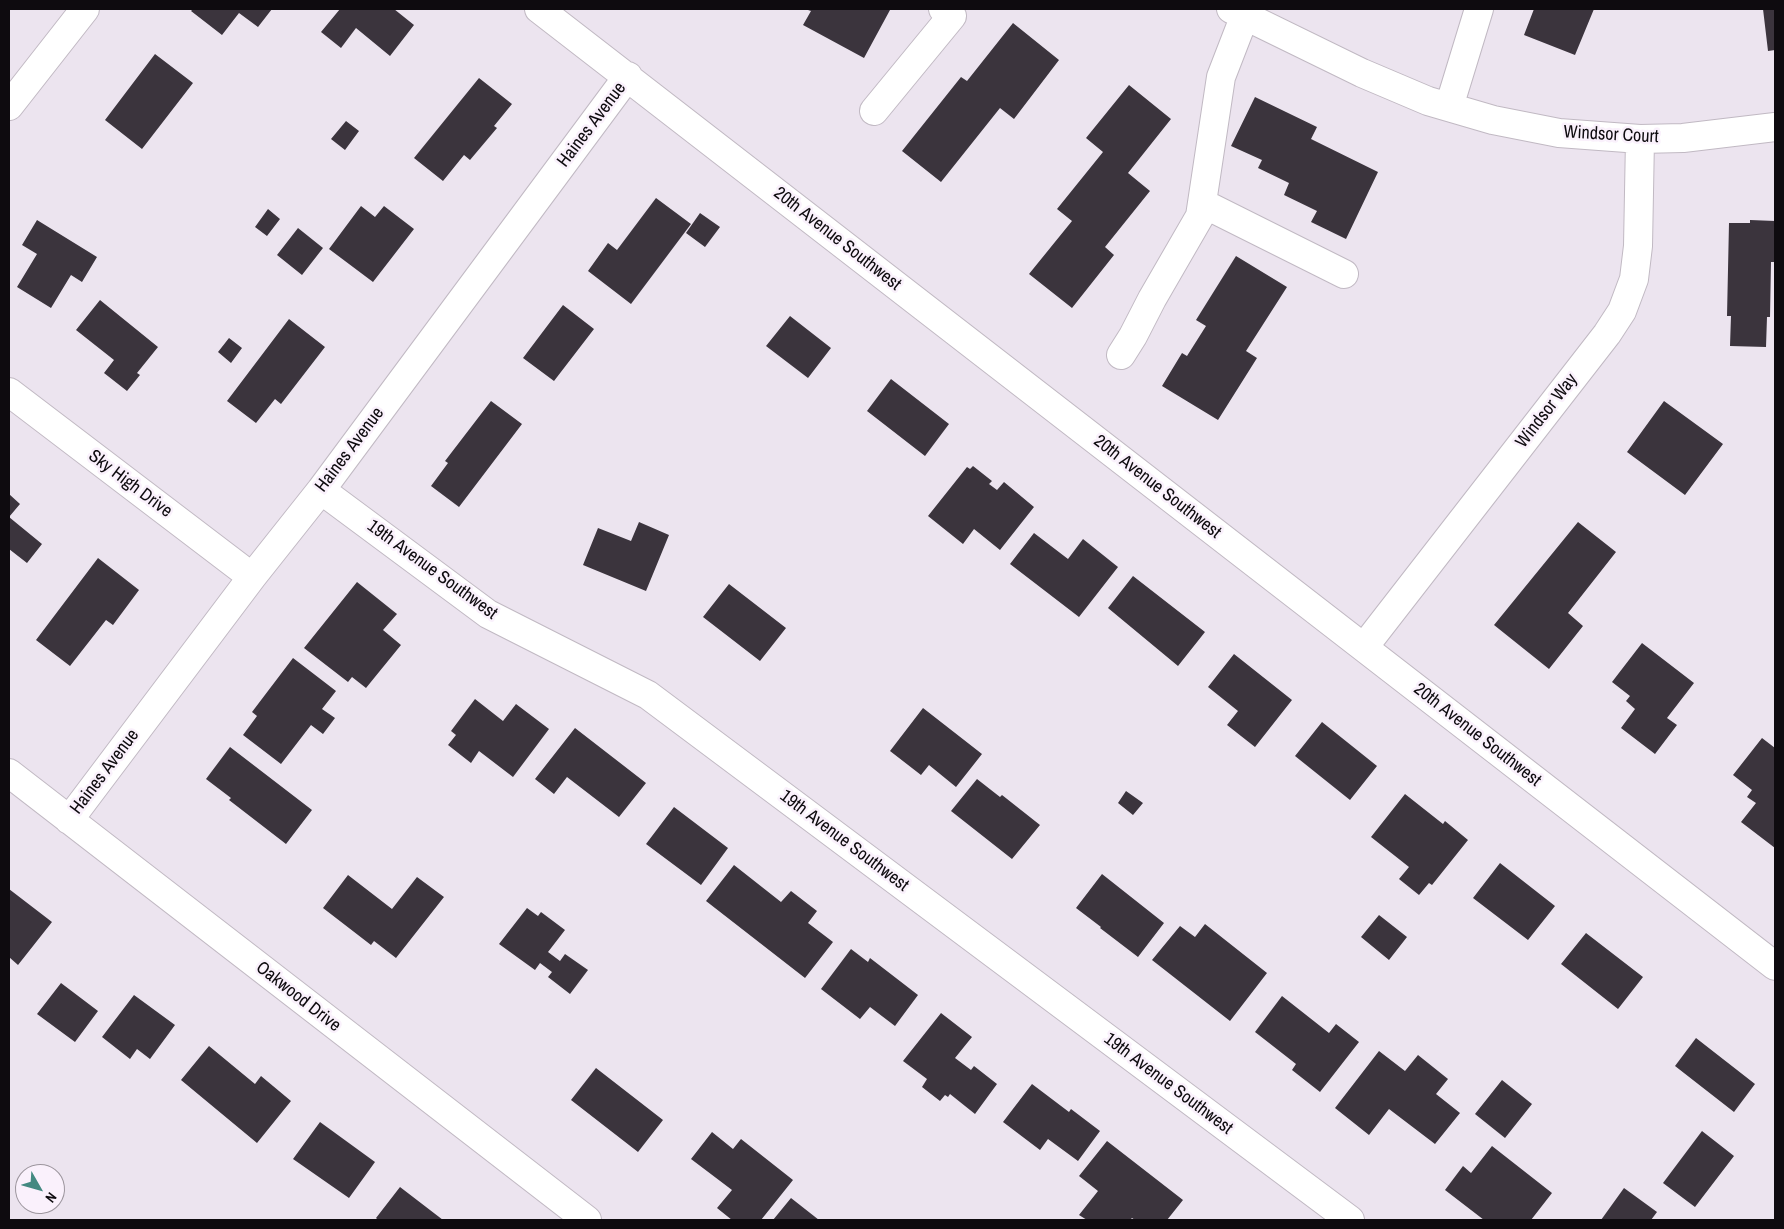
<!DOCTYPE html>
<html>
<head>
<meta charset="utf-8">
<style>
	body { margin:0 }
	#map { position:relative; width:1784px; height:1229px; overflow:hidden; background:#ece4ef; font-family:"Archivo Narrow",sans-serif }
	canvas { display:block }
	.frame { position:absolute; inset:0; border:10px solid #0e0b0f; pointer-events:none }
	.north { position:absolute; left:15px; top:1164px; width:50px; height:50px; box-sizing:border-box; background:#faf1fc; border:1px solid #9c959d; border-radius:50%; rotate:128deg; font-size:14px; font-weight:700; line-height:20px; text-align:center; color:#0e0b0f }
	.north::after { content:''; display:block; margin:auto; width:18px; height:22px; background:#438981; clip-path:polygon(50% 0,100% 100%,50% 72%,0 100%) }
</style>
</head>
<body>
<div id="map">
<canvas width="1784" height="1229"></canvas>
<div class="frame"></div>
<div class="north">N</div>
</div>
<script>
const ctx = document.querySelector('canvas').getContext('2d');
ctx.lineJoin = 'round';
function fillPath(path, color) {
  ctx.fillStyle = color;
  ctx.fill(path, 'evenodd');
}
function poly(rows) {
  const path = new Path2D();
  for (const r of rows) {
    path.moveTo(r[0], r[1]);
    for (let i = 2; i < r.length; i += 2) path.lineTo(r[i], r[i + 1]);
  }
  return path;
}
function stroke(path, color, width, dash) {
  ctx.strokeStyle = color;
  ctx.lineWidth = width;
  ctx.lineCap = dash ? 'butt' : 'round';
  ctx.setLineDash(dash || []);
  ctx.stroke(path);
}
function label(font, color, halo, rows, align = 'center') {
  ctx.font = font + ' "Archivo Narrow",sans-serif';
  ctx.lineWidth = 5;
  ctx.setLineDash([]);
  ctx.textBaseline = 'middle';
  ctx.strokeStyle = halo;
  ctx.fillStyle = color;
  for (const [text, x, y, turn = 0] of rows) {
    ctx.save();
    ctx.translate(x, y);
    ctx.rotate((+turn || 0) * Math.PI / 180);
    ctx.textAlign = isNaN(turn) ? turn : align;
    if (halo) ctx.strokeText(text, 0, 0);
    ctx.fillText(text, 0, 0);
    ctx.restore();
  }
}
fillPath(poly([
	[193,9,272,9,258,27,239,13,222,35,191,11],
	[340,9,394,9,414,25,390,56,356,28,341,48,321,32],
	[805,9,888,9,890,10,864,58,803,25,811,11],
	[1534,9,1594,9,1575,55,1524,35],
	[1763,9,1775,9,1775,50,1768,51],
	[1013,23,1059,60,1014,119,1000,108,941,182,902,151,961,77,967,81],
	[155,54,193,83,142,149,105,120],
	[479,78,512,104,494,126,497,128,470,160,464,155,443,181,414,158],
	[1129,85,1171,119,1128,173,1150,191,1105,247,1114,255,1072,308,1029,274,1072,221,1057,209,1103,152,1086,138],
	[1255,97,1317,127,1311,139,1378,172,1346,239,1311,222,1317,211,1284,195,1289,183,1258,168,1262,160,1231,146],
	[346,121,359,131,345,150,331,139],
	[656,198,691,224,631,304,588,271,608,243,617,250],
	[361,206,375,217,384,206,414,229,373,282,329,249],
	[268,209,280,219,267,236,255,227],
	[700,213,720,227,705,247,686,233],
	[37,220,97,257,82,282,71,275,51,308,17,287,37,254,22,245],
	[1750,220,1775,221,1775,262,1771,262,1770,317,1767,317,1766,347,1730,346,1731,316,1727,316,1729,223,1750,223],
	[298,228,323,248,302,275,277,255],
	[1236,256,1287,287,1246,351,1257,358,1218,420,1162,386,1182,353,1187,356,1206,326,1196,320],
	[100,300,158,347,137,373,140,375,127,391,104,373,114,360,76,330],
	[563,305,594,329,554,381,523,358],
	[790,316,831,348,808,378,766,346],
	[289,319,325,347,281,404,275,399,256,423,227,401],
	[229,338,242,348,231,363,218,352],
	[891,379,949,424,925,456,867,411],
	[491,401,522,424,459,507,431,486,448,463,445,461],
	[1664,401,1723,444,1685,495,1627,452],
	[973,466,992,481,989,484,997,490,1004,482,1034,507,1000,550,974,529,963,544,928,516,967,467,970,469],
	[9,494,20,504,9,517,42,544,27,563,9,549],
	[639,522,669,535,646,591,583,565,598,528,631,541],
	[1578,522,1616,552,1568,613,1583,626,1549,669,1494,625],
	[1034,533,1068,559,1083,539,1118,567,1079,617,1010,564],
	[98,558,139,590,113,625,106,620,70,666,36,640],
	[1133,576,1205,632,1178,666,1108,608],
	[357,582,397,614,383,630,401,645,366,688,352,677,348,682,304,648],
	[729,584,786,628,760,661,703,617],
	[1642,643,1694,683,1667,718,1677,725,1655,754,1621,728,1635,709,1626,701,1630,696,1612,682],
	[1234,654,1292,700,1255,747,1227,725,1238,711,1208,687],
	[293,658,336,691,322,709,335,718,323,734,311,725,281,764,243,735,257,716,252,712],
	[475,699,503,721,516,704,549,729,513,777,479,751,471,763,448,745,456,735,451,731],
	[923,708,982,754,956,787,929,765,921,775,890,751],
	[1322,722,1377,766,1350,800,1295,756],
	[575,728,646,783,619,817,567,777,554,794,535,779],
	[1762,738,1775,748,1775,848,1741,822,1756,803,1747,797,1752,790,1733,775],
	[230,747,312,810,286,844,229,800,231,798,206,779],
	[977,779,1000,797,1002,795,1040,825,1012,859,951,811],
	[1126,791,1143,803,1133,815,1118,803],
	[1405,794,1443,824,1445,821,1468,840,1432,885,1429,883,1419,895,1399,879,1409,867,1371,837],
	[674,807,728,848,701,885,646,844],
	[1500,863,1555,906,1528,940,1473,898],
	[734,865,781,902,791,891,817,911,808,923,833,942,805,978,706,901],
	[1102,874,1164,923,1138,957,1100,928,1101,927,1076,908],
	[348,875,392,909,417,877,444,897,396,958,374,941,371,945,323,908],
	[9,889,52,922,18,965,9,957],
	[527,908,538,916,541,912,565,930,548,952,560,961,565,954,588,970,570,994,548,977,552,972,540,963,535,970,499,944],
	[1379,915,1407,937,1389,960,1361,937],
	[1205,924,1267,973,1230,1021,1152,960,1180,926,1195,937],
	[1586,933,1643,977,1618,1009,1561,964],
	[851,949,868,962,870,958,918,995,895,1026,870,1007,860,1019,821,989],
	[61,983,98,1011,75,1042,37,1014],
	[134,995,175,1025,150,1059,137,1049,130,1059,102,1037],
	[1282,996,1329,1033,1336,1024,1359,1042,1320,1092,1292,1070,1296,1064,1255,1032],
	[941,1013,972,1037,955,1058,971,1070,974,1066,997,1084,975,1114,950,1094,948,1097,945,1095,940,1101,922,1087,927,1079,903,1061],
	[1696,1038,1755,1084,1734,1112,1675,1066],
	[209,1046,255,1084,261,1076,291,1101,257,1143,181,1080],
	[1379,1051,1405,1071,1418,1055,1448,1079,1436,1094,1460,1113,1435,1144,1389,1109,1369,1135,1335,1108],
	[596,1068,663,1120,638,1152,571,1100],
	[1502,1080,1532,1104,1505,1138,1475,1114],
	[1032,1084,1069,1112,1071,1109,1100,1131,1078,1161,1048,1139,1040,1150,1003,1122],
	[320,1122,375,1162,349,1198,293,1159],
	[1702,1131,1734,1156,1695,1207,1663,1183],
	[712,1132,733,1149,741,1139,793,1180,761,1220,732,1220,717,1208,732,1190,691,1159],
	[1107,1141,1183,1200,1167,1220,1135,1220,1132,1218,1130,1220,1087,1220,1079,1215,1098,1191,1079,1176],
	[1492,1146,1552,1193,1531,1220,1484,1220,1445,1190,1463,1166,1471,1173],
	[400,1187,443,1220,378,1220,376,1218],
	[1624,1188,1657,1212,1651,1220,1601,1220],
	[791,1198,819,1220,773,1220]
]), '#3b343d');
const minor = poly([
	[539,9,1775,966],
	[1231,9,1362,73,1428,101,1493,120,1559,133,1640,139,1683,138,1775,127],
	[9,106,85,9],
	[1449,107,1479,9],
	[874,111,952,16,943,9],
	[1202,203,1344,274],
	[1121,355,1133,336,1152,299,1200,216,1221,77,1245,15],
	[9,392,252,577],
	[321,490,488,614,648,695,1350,1220],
	[1364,647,1607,334,1622,311,1634,279,1638,246,1640,139],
	[9,773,587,1220],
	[69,820,252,577,321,490,628,76]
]);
stroke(minor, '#c1b9c3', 30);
stroke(minor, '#fff', 28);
label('18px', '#0e0b0f', '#faf1fc', [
	["Haines Avenue",592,125,-53],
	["Windsor Court",1611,135,3],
	["20th Avenue Southwest",837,239,38],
	["Windsor Way",1547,411,-52],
	["Haines Avenue",350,450,-53],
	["Sky High Drive",130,484,37],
	["20th Avenue Southwest",1157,487,38],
	["19th Avenue Southwest",432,570,36],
	["20th Avenue Southwest",1477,735,38],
	["Haines Avenue",105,772,-53],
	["19th Avenue Southwest",844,841,37],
	["Oakwood Drive",298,997,38],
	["19th Avenue Southwest",1168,1084,37]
]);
</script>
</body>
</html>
